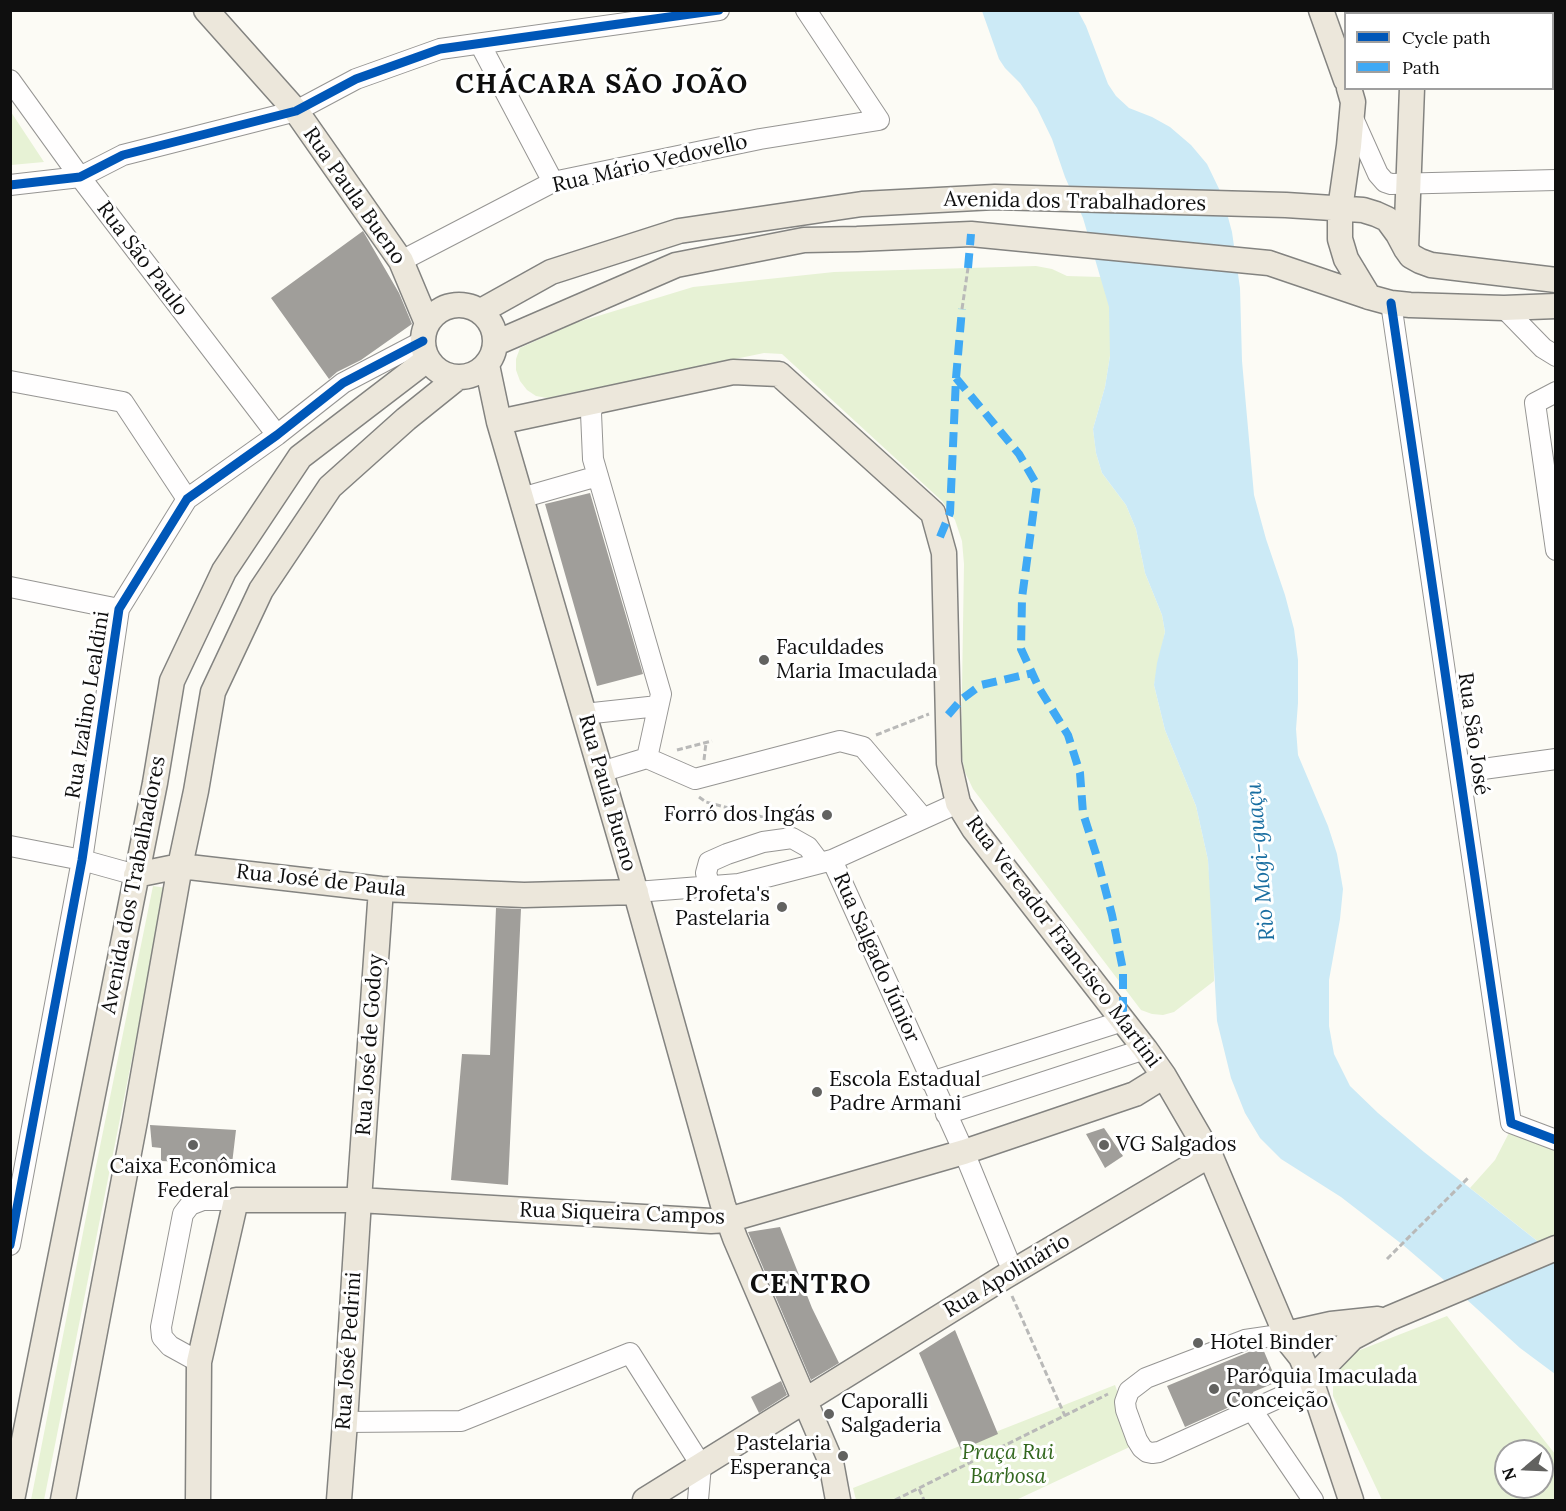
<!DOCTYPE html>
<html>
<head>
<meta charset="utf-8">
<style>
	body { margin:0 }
	#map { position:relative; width:1566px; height:1511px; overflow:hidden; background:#fcfbf5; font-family:Lora,serif }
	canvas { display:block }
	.frame { position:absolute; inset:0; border:12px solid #0f0f0f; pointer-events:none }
	.legend { position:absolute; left:1344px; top:12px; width:210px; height:78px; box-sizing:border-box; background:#fff; border:2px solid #9f9f9f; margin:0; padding:8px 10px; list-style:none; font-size:18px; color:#0f0f0f }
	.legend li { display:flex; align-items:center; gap:12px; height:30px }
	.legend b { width:30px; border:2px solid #9f9f9f }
	.north { position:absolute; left:1494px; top:1439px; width:60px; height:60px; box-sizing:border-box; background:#fff; border:2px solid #9f9f9f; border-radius:50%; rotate:251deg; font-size:16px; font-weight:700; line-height:24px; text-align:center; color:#0f0f0f }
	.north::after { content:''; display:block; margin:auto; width:21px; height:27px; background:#626260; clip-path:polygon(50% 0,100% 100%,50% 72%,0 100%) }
</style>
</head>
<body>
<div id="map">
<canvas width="1566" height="1511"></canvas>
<div class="frame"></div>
<ul class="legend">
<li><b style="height:8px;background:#0057b8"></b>Cycle path</li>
<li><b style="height:8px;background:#3fa9f5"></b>Path</li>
</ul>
<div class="north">N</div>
</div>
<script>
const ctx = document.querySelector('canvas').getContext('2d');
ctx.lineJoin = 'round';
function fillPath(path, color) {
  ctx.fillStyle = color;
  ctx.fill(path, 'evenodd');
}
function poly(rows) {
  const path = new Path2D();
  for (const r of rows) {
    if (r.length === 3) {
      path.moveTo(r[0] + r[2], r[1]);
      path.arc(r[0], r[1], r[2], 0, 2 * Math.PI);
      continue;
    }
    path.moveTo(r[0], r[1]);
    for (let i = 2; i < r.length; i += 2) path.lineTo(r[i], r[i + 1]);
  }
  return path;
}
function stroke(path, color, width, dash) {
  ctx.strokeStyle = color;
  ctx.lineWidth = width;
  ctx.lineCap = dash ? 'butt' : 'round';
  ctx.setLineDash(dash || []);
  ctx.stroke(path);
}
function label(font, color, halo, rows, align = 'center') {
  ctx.font = font + ' Lora,serif';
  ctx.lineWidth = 6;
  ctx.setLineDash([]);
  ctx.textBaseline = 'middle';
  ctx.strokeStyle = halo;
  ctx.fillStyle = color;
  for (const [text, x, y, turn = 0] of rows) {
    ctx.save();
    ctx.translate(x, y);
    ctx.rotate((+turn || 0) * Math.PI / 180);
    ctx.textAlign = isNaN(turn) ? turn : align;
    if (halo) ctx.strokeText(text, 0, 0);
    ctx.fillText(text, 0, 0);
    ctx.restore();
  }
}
fillPath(poly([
	[11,112,44,162,11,165],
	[1036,266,1052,269,1067,276,1101,277,1110,307,1110,356,1105,387,1093,429,1096,453,1102,473,1126,505,1136,529,1145,573,1162,615,1165,632,1154,685,1165,730,1196,806,1208,860,1213,923,1214,981,1174,1012,1163,1015,1152,1014,1141,1010,973,789,964,770,961,749,964,564,962,541,955,520,942,501,782,354,764,353,547,398,536,396,527,390,520,381,516,370,516,359,520,348,575,323,693,287,834,272],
	[153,886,166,888,44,1500,31,1500,95,1171],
	[1512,1127,1555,1145,1555,1241,1545,1247,1470,1188,1495,1160],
	[1447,1316,1555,1454,1554,1500,1382,1500,1333,1396,1333,1378,1342,1357],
	[1506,1451,1542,1451,1542,1487,1506,1487],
	[1115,1385,1136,1444,1016,1500,856,1500,853,1488]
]), '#e7f2d5');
fillPath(poly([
	[982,11,1078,11,1086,26,1108,84,1116,96,1129,108,1152,117,1170,127,1191,145,1207,164,1222,195,1232,232,1240,288,1242,361,1254,495,1266,539,1285,595,1294,629,1298,660,1298,703,1296,729,1298,755,1328,826,1337,854,1343,889,1340,919,1329,980,1329,1026,1334,1054,1350,1086,1378,1113,1424,1152,1555,1255,1555,1374,1520,1348,1465,1298,1403,1245,1341,1197,1281,1159,1260,1138,1245,1113,1231,1078,1217,1021,1208,860,1196,806,1165,730,1154,685,1157,663,1165,632,1162,615,1145,573,1136,529,1126,505,1102,473,1096,453,1093,429,1105,387,1110,356,1109,307,1083,218,1065,177,1052,139,1037,108,1020,83,1005,68,999,59]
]), '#cceaf6');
fillPath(poly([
	[363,231,399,293,412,324,361,360,337,372,329,379,271,298],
	[590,493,643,674,597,686,545,504],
	[496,908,521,909,508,1185,451,1180,462,1054,490,1055],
	[150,1125,236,1130,232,1164,161,1161,161,1148,152,1147],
	[1104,1128,1123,1156,1105,1168,1086,1134],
	[780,1227,812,1308,839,1363,811,1380,748,1232],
	[955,1330,998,1434,961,1450,919,1353],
	[1263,1349,1277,1382,1253,1392,1254,1396,1185,1427,1167,1386,1251,1351],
	[781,1381,787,1395,759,1413,751,1397]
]), '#a09e9a');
const minor = poly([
	[480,44,553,182],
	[10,80,80,177,277,435],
	[1352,116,1378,174,1385,182,1391,184,1556,180],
	[10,185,80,177,123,155,296,111,356,79,440,49,719,10],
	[401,261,553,182,760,139,879,120,806,10],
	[1391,303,1511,1123,1556,1140],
	[1504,308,1543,348,1556,356],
	[10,381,123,402,187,499],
	[1556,392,1535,403,1556,550],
	[594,402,591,413,593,459,661,694,647,758],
	[521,498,598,476],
	[10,587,119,609],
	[584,714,658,706],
	[601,772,647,758,695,779,840,741,863,747,923,818],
	[1461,772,1556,759],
	[10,846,82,860,136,875],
	[832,860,964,1152,1013,1272],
	[710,887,706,873,709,862,727,854,763,842,792,838,808,847,820,863],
	[636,892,739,884,832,860,958,803],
	[931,1082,1123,1021],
	[946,1114,1145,1049],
	[10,1245,82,860,119,609,187,499,277,435,343,383,423,341],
	[1286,1334,1245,1340,1146,1378,1129,1391,1125,1402,1126,1410,1137,1440,1142,1448,1147,1452,1152,1453,1159,1452,1296,1390],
	[199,1362,170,1346,162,1337,161,1327,183,1214,190,1205,203,1200,236,1200],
	[1252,1410,1313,1500],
	[345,1422,461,1421,630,1353,701,1465,698,1500]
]);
const major = poly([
	[206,10,296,111,401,261,427,323],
	[1321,10,1346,80],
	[1414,14,1415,10],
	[1349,88,1353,102,1349,146,1340,209,1340,239,1346,259,1369,297],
	[1406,249,1412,88],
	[459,341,36],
	[481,311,551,272,679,231,862,204,995,197,1286,205,1363,210,1376,214,1387,219,1398,234,1406,249,1411,256,1420,261,1431,265,1556,280],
	[496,343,676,265,804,240,857,239,971,234,1269,263,1369,297,1391,303,1410,305,1504,308,1556,306],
	[487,365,499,422,632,879,723,1205,735,1238,831,1462,838,1500],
	[499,422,733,372,779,374,933,513,944,553,949,763,958,803,974,829,1145,1049,1164,1076,1210,1155,1289,1342,1301,1357,1311,1380,1351,1500],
	[136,875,180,866,381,889,524,895,636,892],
	[1286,1334,1331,1324,1378,1319],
	[1311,1380,1352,1338,1390,1318,1556,1248],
	[12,1500,155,783,172,681,224,571,300,457,428,359],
	[63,1500,135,1121,180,866,196,791,213,692,261,590,330,487,406,419,457,378],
	[198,1500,199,1362,236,1200,359,1200,711,1221,728,1220,964,1152,1135,1094,1164,1076],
	[339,1500,345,1422,359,1200,381,889],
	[645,1500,1004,1277,1210,1155]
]);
stroke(minor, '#969593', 22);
stroke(major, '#838380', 27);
stroke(poly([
	[962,309,968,268],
	[876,735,929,714],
	[677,750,712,741],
	[704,760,706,743],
	[699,797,706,802,778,821],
	[1387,1259,1469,1177],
	[1012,1296,1065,1416],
	[919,1489,924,1500],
	[895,1500,1108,1394]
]), '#b9b9b8', 3, [6, 3]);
stroke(minor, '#fffefe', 20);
stroke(major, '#ece7db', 24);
stroke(poly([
	[968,268,971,234],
	[956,378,962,309],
	[940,537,950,513,956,378,1019,454,1037,485,1022,598,1021,649,1039,688,1068,735,1080,773,1083,813,1096,854,1112,915,1123,970,1123,1021],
	[948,715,962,699,981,685,1033,673]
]), '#3fa9f5', 8, [15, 8]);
stroke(poly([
	[10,185,80,177,123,155,296,111,356,79,440,49,719,10],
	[1391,303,1511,1123,1556,1140],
	[10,1245,82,860,119,609,187,499,277,435,343,383,423,341]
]), '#0057b8', 9);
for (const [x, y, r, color] of [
	[764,660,6,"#626260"],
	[827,815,6,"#626260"],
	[782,907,6,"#626260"],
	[817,1092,6,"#626260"],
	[193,1145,6,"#626260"],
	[1104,1145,6,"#626260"],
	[1198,1343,6,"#626260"],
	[1214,1389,6,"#626260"],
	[829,1414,6,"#626260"],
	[843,1456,6,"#626260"]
]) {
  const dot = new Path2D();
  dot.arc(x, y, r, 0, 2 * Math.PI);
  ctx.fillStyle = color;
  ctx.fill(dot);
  stroke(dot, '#fff', 2);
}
label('21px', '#0f0f0f', '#fff', [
	["Rua Mário Vedovello",650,164,-13],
	["Rua Paula Bueno",354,196,55],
	["Avenida dos Trabalhadores",1075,202,1],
	["Rua São Paulo",142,259,53],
	["Rua Izalino Lealdini",88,705,-81],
	["Rua São José",1473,734,82],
	["Rua Paula Bueno",607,793,74],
	["Rua José de Paula",321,881,6],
	["Avenida dos Trabalhadores",134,885,-79],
	["Rua Vereador Francisco Martini",1063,942,53],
	["Rua Salgado Júnior",876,958,66],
	["Rua José de Godoy",370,1045,-86],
	["Rua Siqueira Campos",622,1214,2],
	["Rua Apolinário",1007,1276,-31],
	["Rua José Pedrini",349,1351,-86]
]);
label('21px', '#0f0f0f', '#fff', [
	["Faculdades",776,648],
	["Maria Imaculada",776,672],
	["Forró dos Ingás",815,815,"right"],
	["Profeta's",770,895,"right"],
	["Pastelaria",770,919,"right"],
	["Escola Estadual",829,1080],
	["Padre Armani",829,1104],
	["VG Salgados",1116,1145],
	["Caixa Econômica",193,1167,"center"],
	["Federal",193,1191,"center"],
	["Hotel Binder",1210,1343],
	["Paróquia Imaculada",1226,1377],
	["Conceição",1226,1401],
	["Caporalli",841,1402],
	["Salgaderia",841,1426],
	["Pastelaria",831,1444,"right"],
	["Esperança",831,1468,"right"]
], 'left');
label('italic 21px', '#33681f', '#fff', [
	["Praça Rui",1008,1453],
	["Barbosa",1008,1477]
]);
label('italic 22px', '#196ea1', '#fff', [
	["Rio Mogi-guaçu",1261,862,-95]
]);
ctx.letterSpacing = '1.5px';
label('bold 27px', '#0f0f0f', '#fff', [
	["CHÁCARA SÃO JOÃO",602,85],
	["CENTRO",811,1285]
]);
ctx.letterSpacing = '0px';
</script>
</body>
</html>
